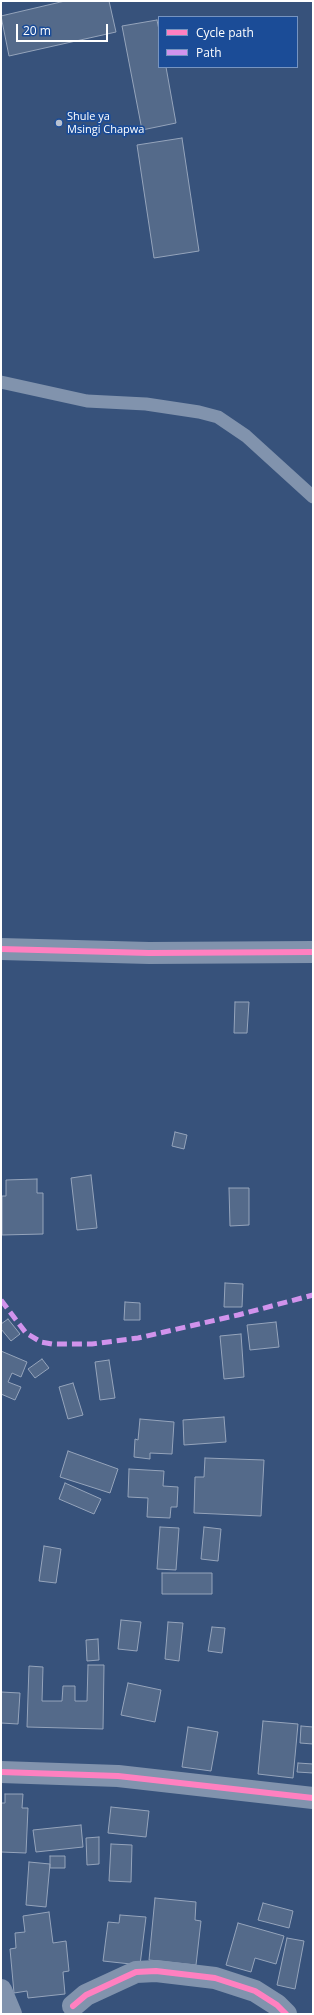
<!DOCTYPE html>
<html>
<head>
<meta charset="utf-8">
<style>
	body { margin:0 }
	#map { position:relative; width:314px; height:2015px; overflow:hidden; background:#37527b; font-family:"Open Sans",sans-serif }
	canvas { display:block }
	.frame { position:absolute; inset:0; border:2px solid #fff; pointer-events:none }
	.legend { position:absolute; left:158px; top:16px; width:140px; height:52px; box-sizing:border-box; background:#1b4c97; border:1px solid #7694c1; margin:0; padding:5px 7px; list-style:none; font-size:12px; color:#fff }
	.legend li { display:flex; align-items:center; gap:8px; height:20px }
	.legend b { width:20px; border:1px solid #7694c1 }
	.scale { position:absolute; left:16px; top:24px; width:92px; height:18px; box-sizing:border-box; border:2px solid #fff; border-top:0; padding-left:5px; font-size:12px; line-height:14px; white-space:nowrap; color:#fff; -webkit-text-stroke:3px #1b4c97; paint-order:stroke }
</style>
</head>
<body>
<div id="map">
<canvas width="314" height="2015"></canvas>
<div class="frame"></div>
<ul class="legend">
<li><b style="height:5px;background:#ff80c0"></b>Cycle path</li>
<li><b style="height:5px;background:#d193ec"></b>Path</li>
</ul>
<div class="scale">20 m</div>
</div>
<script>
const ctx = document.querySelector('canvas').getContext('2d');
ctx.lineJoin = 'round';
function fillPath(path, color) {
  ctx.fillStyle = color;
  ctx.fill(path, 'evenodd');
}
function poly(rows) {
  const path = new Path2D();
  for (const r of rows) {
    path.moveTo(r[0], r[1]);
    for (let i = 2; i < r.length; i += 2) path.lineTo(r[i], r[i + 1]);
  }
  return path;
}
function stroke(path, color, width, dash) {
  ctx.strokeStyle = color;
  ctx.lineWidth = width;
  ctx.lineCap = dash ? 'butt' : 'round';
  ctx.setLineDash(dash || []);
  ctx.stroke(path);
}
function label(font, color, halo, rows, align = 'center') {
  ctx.font = font + ' "Open Sans",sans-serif';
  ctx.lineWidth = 3.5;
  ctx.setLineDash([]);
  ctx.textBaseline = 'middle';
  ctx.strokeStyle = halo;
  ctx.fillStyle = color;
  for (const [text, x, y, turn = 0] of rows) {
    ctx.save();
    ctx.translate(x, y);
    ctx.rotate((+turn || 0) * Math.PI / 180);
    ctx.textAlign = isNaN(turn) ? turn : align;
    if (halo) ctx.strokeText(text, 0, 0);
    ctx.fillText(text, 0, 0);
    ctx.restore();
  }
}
const building = poly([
	[65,1,109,1,116,32,9,56,1,16,65,1],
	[157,20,159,30,159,67,166,67,176,123,142,130,122,26,157,20],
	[182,138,199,251,154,258,137,145,182,138],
	[235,1002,249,1002,247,1033,234,1033,235,1002],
	[175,1132,187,1135,184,1149,172,1146,175,1132],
	[91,1175,97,1228,77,1230,71,1178,91,1175],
	[37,1179,37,1193,43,1193,43,1234,2,1235,2,1196,6,1196,6,1180,37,1179],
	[229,1188,249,1188,249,1225,230,1226,229,1188],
	[225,1283,243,1284,242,1307,224,1307,225,1283],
	[125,1302,140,1303,140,1320,124,1320,125,1302],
	[8,1319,20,1334,11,1341,1,1329,1,1324,8,1319],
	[276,1322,279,1347,250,1350,247,1325,276,1322],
	[241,1334,244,1377,224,1379,220,1336,241,1334],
	[1,1351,27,1362,21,1377,12,1373,8,1382,21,1387,15,1400,1,1394,1,1351],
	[42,1359,49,1368,35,1378,28,1369,42,1359],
	[109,1360,115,1398,100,1400,95,1362,109,1360],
	[73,1383,83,1415,68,1419,59,1387,73,1383],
	[224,1417,226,1442,184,1445,183,1420,224,1417],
	[140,1419,174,1422,172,1454,150,1453,150,1459,134,1457,135,1439,138,1440,140,1419],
	[68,1451,118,1469,110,1493,60,1477,68,1451],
	[205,1458,264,1460,261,1516,194,1513,195,1477,204,1477,205,1458],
	[129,1469,164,1471,163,1486,178,1487,177,1507,171,1507,170,1518,147,1517,148,1498,128,1497,129,1469],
	[65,1483,101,1499,94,1514,59,1499,65,1483],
	[160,1527,179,1528,176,1570,157,1569,160,1527],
	[204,1527,221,1529,218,1561,201,1559,204,1527],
	[44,1546,61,1549,56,1583,39,1581,44,1546],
	[162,1573,212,1573,212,1594,162,1594,162,1573],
	[121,1620,141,1622,137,1651,118,1649,121,1620],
	[168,1622,183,1623,179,1661,165,1659,168,1622],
	[212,1627,225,1628,222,1653,208,1651,212,1627],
	[98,1639,99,1660,87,1661,86,1640,98,1639],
	[88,1665,104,1665,103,1729,27,1727,29,1666,43,1667,42,1701,62,1701,63,1686,75,1686,75,1701,87,1701,88,1665],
	[128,1683,161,1690,155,1722,121,1715,128,1683],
	[1,1692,20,1693,18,1724,1,1723,1,1692],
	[263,1721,298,1724,293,1778,258,1774,263,1721],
	[301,1726,313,1727,313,1744,300,1743,301,1726],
	[188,1727,218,1732,211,1771,182,1767,188,1727],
	[298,1763,313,1764,313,1773,297,1772,298,1763],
	[5,1794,23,1794,22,1808,28,1808,26,1853,1,1852,1,1803,5,1803,5,1794],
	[111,1807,149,1811,146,1837,108,1833,111,1807],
	[81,1825,83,1847,36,1852,33,1830,81,1825],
	[99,1837,99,1864,87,1865,86,1838,99,1837],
	[111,1844,132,1845,131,1882,109,1881,111,1844],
	[50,1856,65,1856,65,1868,50,1868,50,1856],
	[29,1862,50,1864,46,1907,26,1905,29,1862],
	[155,1898,196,1902,195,1920,201,1921,196,1965,149,1960,155,1898],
	[263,1903,293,1911,289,1928,258,1920,263,1903],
	[49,1912,53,1943,66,1941,69,1971,63,1972,65,1994,28,1998,27,1991,14,1993,10,1949,16,1948,15,1933,25,1932,23,1916,49,1912],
	[120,1915,146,1917,140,1965,103,1961,108,1922,119,1923,120,1915],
	[238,1923,284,1936,276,1964,255,1958,251,1972,226,1965,238,1923],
	[287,1938,304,1941,295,1989,277,1985,287,1938]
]);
fillPath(building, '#546a8a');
stroke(building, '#95a4bb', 1);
stroke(poly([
	[1,382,87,401,146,404,199,412,218,417,246,436,313,497]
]), '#8193ad', 13);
stroke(poly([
	[1,949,149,953,313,952],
	[1,1772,118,1776,313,1798],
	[1,1990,11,2014],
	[73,2006,86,1995,125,1977,136,1972,156,1971,215,1978,255,1991,277,2005,286,2014]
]), '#8193ad', 22);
stroke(poly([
	[1,1300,26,1333,41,1342,52,1344,92,1344,138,1338,238,1315,313,1295]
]), '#d193ec', 5, [10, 5]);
stroke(poly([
	[1,949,149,953,313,952],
	[1,1772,118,1776,313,1798],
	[73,2006,86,1995,125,1977,136,1972,156,1971,215,1978,255,1991,277,2005,286,2014]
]), '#ff80c0', 6);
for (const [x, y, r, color] of [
	[59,123,4,"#b9c2d1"]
]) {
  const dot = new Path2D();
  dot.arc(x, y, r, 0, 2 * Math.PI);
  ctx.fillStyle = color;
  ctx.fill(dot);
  stroke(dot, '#1b4c97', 1.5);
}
label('11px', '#fff', '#1b4c97', [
	["Shule ya",67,117],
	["Msingi Chapwa",67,130]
], 'left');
</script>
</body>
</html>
